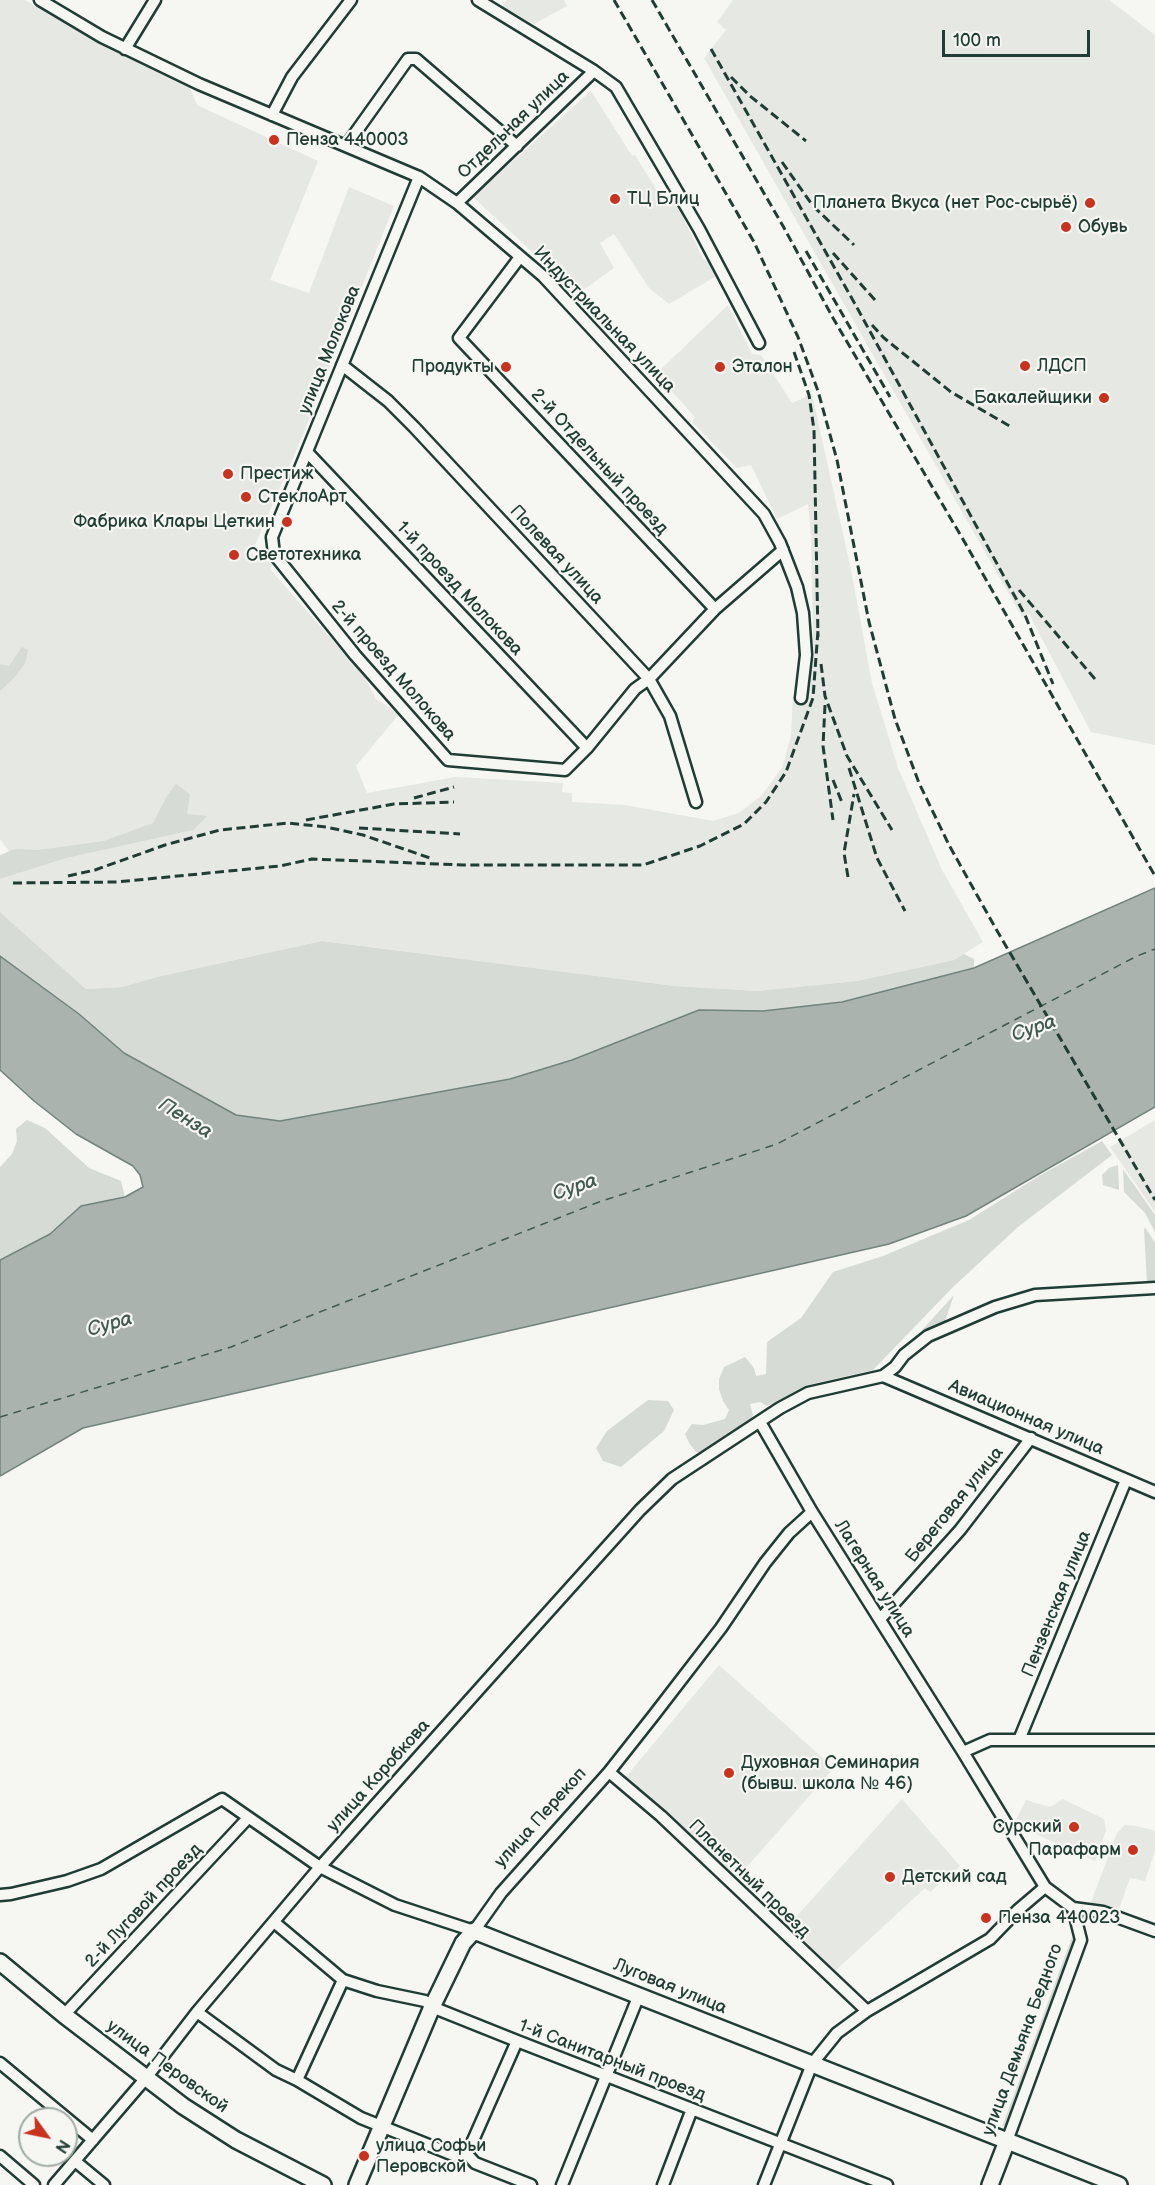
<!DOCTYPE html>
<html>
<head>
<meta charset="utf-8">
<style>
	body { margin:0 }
	#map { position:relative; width:1155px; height:2185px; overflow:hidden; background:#f6f6f2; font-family:"Balsamiq Sans",sans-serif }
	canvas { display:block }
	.north { position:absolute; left:18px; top:2107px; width:60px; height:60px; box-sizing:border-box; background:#f6f6f2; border:2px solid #a0aca6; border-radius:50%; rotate:123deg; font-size:16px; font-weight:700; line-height:24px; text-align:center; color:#1f3d34 }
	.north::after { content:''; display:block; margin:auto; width:21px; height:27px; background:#c8321e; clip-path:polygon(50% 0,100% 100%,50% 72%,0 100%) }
	.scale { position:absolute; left:942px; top:30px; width:148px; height:27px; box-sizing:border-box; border:3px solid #1f3d34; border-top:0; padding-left:8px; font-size:18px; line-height:21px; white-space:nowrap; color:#1f3d34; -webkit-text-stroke:4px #f6f6f2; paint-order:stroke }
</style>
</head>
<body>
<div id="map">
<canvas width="1155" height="2185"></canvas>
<div class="north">N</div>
<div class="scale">100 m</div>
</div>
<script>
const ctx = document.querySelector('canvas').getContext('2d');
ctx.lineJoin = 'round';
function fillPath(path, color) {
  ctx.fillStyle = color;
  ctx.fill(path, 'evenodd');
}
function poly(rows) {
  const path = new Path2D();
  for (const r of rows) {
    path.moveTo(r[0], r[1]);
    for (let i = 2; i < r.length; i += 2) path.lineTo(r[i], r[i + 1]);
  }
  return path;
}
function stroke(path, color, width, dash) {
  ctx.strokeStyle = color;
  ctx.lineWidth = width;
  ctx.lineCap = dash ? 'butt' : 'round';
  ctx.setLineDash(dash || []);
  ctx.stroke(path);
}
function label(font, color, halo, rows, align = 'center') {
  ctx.font = font + ' "Balsamiq Sans",sans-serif';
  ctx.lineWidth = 4.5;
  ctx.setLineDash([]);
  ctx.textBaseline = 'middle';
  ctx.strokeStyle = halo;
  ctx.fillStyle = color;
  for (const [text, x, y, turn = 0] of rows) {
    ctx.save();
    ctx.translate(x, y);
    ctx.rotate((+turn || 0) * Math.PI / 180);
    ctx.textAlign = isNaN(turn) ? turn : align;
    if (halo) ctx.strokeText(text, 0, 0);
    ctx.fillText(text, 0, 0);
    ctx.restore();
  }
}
fillPath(poly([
	[0,0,25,0,105,47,190,88,197,105,318,161,270,280,309,293,349,187,394,206,302,437,251,554,273,564,270,569,364,676,376,699,399,714,356,766,367,793,455,777,563,783,562,792,572,793,572,802,625,805,713,821,739,813,761,796,782,768,791,736,793,697,808,698,813,632,811,535,808,504,777,519,751,465,737,468,692,422,695,417,656,374,728,305,752,354,761,355,792,403,812,394,851,570,872,683,898,768,942,870,983,942,954,960,857,981,757,991,675,986,322,941,157,977,122,987,86,989,0,912,0,879,24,871,0,839],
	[507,0,564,0,567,6,534,24,501,8],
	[733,0,1109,0,1155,35,1155,745,1091,732,1029,614,1022,617,704,58,726,30,717,22],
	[591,91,632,156,635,155,664,202,671,197,680,211,703,259,710,262,718,275,669,304,649,288,614,234,600,243,614,268,574,297,548,266,551,262,547,258,542,261,473,197],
	[1155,1120,1155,1212,1110,1147],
	[719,1665,834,1768,737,1878,624,1779],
	[902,1799,960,1866,930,1892,925,1888,835,1971,788,1926],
	[1063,1799,1104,1819,1106,1831,1095,1861,1014,1824,1026,1800,1050,1807],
	[1125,1825,1137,1826,1155,1831,1155,1851,1145,1881,1130,1878,1118,1912,1090,1905,1117,1833]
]), '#e6e8e4');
fillPath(poly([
	[22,647,28,650,25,663,15,677,0,691,0,664,9,666],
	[176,784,190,794,187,814,207,816,193,830,66,858,0,879,0,855,15,849,39,850,104,841,153,823,167,796],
	[0,912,86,989,122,987,157,977,322,941,675,986,757,991,857,981,954,960,964,954,974,959,974,968,842,1002,763,1011,699,1010,572,1060,510,1079,280,1121,236,1115,124,1053,79,1014,0,956],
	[27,1120,45,1128,89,1168,121,1181,125,1197,81,1206,50,1234,0,1260,0,1167,12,1154,17,1141,16,1129],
	[1102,1141,1112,1155,1018,1227,953,1287,873,1370,808,1385,767,1406,760,1402,750,1404,753,1415,749,1424,737,1433,726,1434,709,1452,696,1452,689,1443,685,1434,692,1424,703,1425,725,1419,729,1410,723,1401,719,1389,719,1379,724,1367,745,1357,754,1368,756,1376,766,1374,767,1342,801,1318,833,1272,883,1256,969,1220,1039,1176],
	[1118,1165,1119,1190,1103,1185,1102,1175,1109,1168],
	[1123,1169,1155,1215,1155,1232,1145,1213,1124,1192],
	[1145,1227,1155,1243,1155,1285,1153,1285,1147,1283,1144,1230],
	[954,1295,945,1321,932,1327,913,1340],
	[648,1400,668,1401,674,1410,664,1431,621,1467,603,1461,596,1448,607,1431],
	[1072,1937,1076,1943,1010,2121,1002,2127]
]), '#d6dbd6');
const water = poly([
	[1155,888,1155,1107,966,1216,889,1244,83,1428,0,1476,0,1260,50,1234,81,1206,125,1197,143,1187,140,1175,133,1166,76,1134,34,1101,0,1070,0,956,79,1014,124,1053,236,1115,280,1121,510,1079,572,1060,699,1010,763,1011,842,1002,974,968,1155,888]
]);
fillPath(water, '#aab3ae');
stroke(water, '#72847d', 1.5);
stroke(poly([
	[0,1417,231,1347,599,1202,777,1144,1137,956,1155,949]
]), '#425a52', 1.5, [8, 6]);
const street = poly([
	[40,0,102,37,199,84,419,177,457,203,543,276,764,514,780,543,797,587,803,613,806,655,801,698],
	[478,0,594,71,616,87,699,229,759,343],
	[125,49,155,0],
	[272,115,292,77,351,0],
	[346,146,408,59,416,59,517,146],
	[419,177,272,537,274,554,355,655,448,760,565,770,587,748,635,689,649,679,715,609,783,550],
	[457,203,594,71],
	[520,257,459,338,715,609],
	[342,365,388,401,414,427,649,679,670,716,696,802],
	[307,452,587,748],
	[883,1376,1155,1492],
	[760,1422,812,1512,963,1752,1045,1887,1073,1908,1103,1912,1155,1931],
	[881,1618,960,1530,1031,1438],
	[1019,1740,1126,1480],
	[963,1752,990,1740,1155,1740],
	[609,1772,661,1816,867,2011],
	[0,1895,11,1894,67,1881,101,1869,222,1799,320,1867,395,1905,474,1931,501,1893,609,1772,654,1715,721,1628,765,1563,789,1533,812,1512],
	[274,1922,343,1980,377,1991,425,2001,432,2007,517,2041,887,2185],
	[197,2012,276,2070,297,2080,361,2118,456,2156,467,2154,475,2163,531,2185],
	[64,2015,247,1819],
	[0,2063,93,2140],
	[297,2080,343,1980],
	[1007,2141,1081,1940,1073,1908],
	[467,2154,517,2041],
	[0,2156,34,2185],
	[75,2161,104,2185],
	[54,2185,146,2078,197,2012,320,1867,532,1630,640,1510,672,1479,780,1408,808,1393,883,1376,895,1367,904,1355,928,1336,995,1307,1035,1295,1155,1288],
	[562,2185,639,1995],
	[663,2185,692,2109],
	[764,2185,812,2064,837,2033,867,2011,990,1939,1018,1910,1045,1887]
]);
const secondary = poly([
	[0,1962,64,2015,183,2106,236,2140,323,2185],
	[357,2185,432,2007,463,1943,474,1931,1119,2185],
	[990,2185,1007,2141]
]);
stroke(street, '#1f3d34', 15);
stroke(secondary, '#1f3d34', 20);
stroke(street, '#f6f6f2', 10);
stroke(secondary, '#f6f6f2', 15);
stroke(poly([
	[614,0,754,242,798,337,818,391,837,460,869,622,895,719,919,783,949,845,996,929,1155,1200],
	[652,0,783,226,833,318,964,541,1155,876],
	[711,49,855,304,1025,615,1053,684],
	[731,77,750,96,806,141],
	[782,162,813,206,854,245],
	[806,251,890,397],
	[833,253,875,300],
	[872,325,884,338,951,392,1013,428],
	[794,352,809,395,814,430,818,637],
	[1019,590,1095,679],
	[821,664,825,696,847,756,892,830],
	[825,705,823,746,833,820],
	[849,768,877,858,905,911],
	[833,780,843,805],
	[414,798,454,787],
	[306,820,394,804,454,802],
	[359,828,460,834],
	[68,876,95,870,165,845,220,830,288,823,326,827,363,835,433,859],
	[848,877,844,853,854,794],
	[13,883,117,882,280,866,312,859,464,865,643,865,700,846,744,824,766,802,786,772,813,698,818,630]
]), '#1f3d34', 3, [9, 4.5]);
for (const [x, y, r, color] of [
	[274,140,6,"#c8321e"],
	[615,199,6,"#c8321e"],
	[1090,203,6,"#c8321e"],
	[1066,227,6,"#c8321e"],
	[1025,366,6,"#c8321e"],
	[506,367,6,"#c8321e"],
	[720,367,6,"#c8321e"],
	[1104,398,6,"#c8321e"],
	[228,474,6,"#c8321e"],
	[246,497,6,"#c8321e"],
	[287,522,6,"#c8321e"],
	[234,555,6,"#c8321e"],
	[729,1773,6,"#c8321e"],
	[1074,1827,6,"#c8321e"],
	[1133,1850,6,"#c8321e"],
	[890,1877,6,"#c8321e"],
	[986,1918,6,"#c8321e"],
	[364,2156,6,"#c8321e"]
]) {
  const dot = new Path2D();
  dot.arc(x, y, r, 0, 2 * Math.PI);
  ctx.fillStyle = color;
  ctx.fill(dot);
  stroke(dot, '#f6f6f2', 2);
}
label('18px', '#1f3d34', '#f6f6f2', [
	["Отдельная улица",514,125,-44],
	["Индустриальная улица",604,320,46],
	["улица Молокова",330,350,-68],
	["2-й Отдельный проезд",599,462,47],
	["Полевая улица",556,555,47],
	["1-й проезд Молокова",459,589,47],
	["2-й проезд Молокова",393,671,49],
	["Авиационная улица",1026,1418,23],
	["Береговая улица",955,1505,-51],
	["Лагерная улица",874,1579,58],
	["Пензенская улица",1057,1604,-68],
	["улица Коробкова",379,1776,-48],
	["улица Перекоп",541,1818,-48],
	["Планетный проезд",749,1879,44],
	["2-й Луговой проезд",144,1906,-47],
	["Луговая улица",670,1987,22],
	["улица Демьяна Бедного",1023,2040,-70],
	["1-й Санитарный проезд",612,2061,21],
	["улица Перовской",167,2067,36]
]);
label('18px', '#1f3d34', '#f6f6f2', [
	["Пенза 440003",286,140],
	["ТЦ Блиц",627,199],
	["Планета Вкуса (нет Рос-сырьё)",1078,203,"right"],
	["Обувь",1078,227],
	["ЛДСП",1037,366],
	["Продукты",494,367,"right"],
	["Эталон",732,367],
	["Бакалейщики",1092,398,"right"],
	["Престиж",240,474],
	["СтеклоАрт",258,497],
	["Фабрика Клары Цеткин",275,522,"right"],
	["Светотехника",246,555],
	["Духовная Семинария",741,1763],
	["(бывш. школа № 46)",741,1784],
	["Сурский",1062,1827,"right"],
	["Парафарм",1121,1850,"right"],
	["Детский сад",902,1877],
	["Пенза 440023",998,1918],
	["улица Софьи",376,2146],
	["Перовской",376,2167]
], 'left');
label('italic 20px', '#425a52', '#f6f6f2', [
	["Сура",1034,1029,-19],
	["Пенза",185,1119,32],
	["Сура",575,1188,-19],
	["Сура",110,1325,-16]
]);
</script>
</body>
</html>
